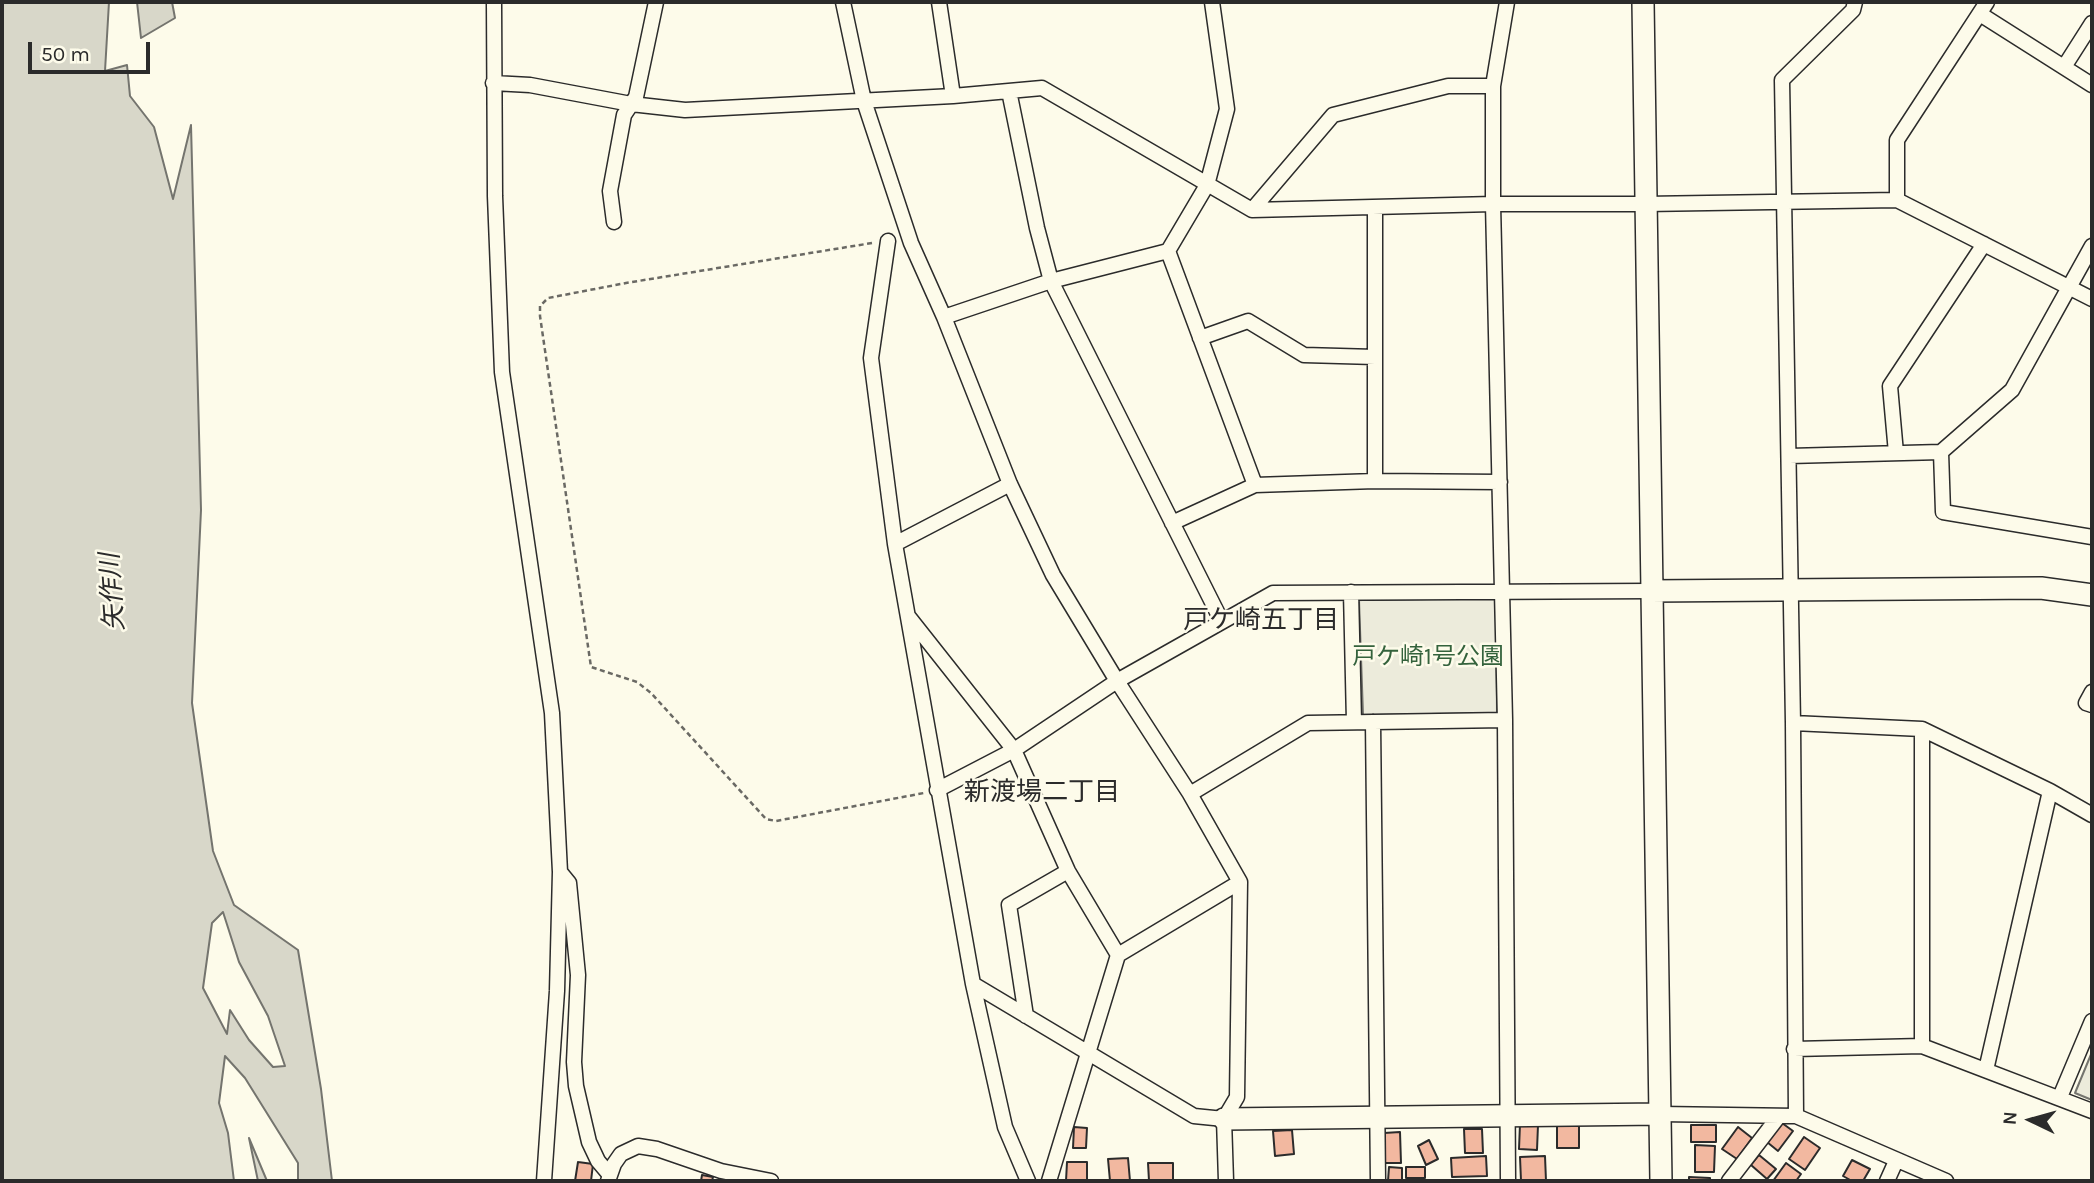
<!DOCTYPE html>
<html>
<head>
<meta charset="utf-8">
<style>
	body { margin:0 }
	#map { position:relative; width:2094px; height:1183px; overflow:hidden; background:#fdfbea; font-family:Karla,sans-serif }
	canvas { display:block }
	.frame { position:absolute; inset:0; border:4px solid #2b2b2b; pointer-events:none }
	.north { position:absolute; left:1996px; top:1085px; width:70px; height:70px; -webkit-text-stroke:5px #fdfbea; paint-order:stroke; rotate:275deg; font-size:19px; font-weight:700; line-height:28px; text-align:center; color:#2b2b2b }
	.north::after { content:''; display:block; margin:auto; width:24px; height:32px; background:#2b2b2b; clip-path:polygon(50% 0,100% 100%,50% 72%,0 100%) }
	.scale { position:absolute; left:28px; top:42px; width:122px; height:32px; box-sizing:border-box; border:4px solid #2b2b2b; border-top:0; padding-left:9px; font-size:21px; line-height:24px; white-space:nowrap; color:#2b2b2b; -webkit-text-stroke:5px #fdfbea; paint-order:stroke }
</style>
</head>
<body>
<div id="map">
<canvas width="2094" height="1183"></canvas>
<div class="frame"></div>
<div class="north">N</div>
<div class="scale">50 m</div>
</div>
<script>
const ctx = document.querySelector('canvas').getContext('2d');
ctx.lineJoin = 'round';
function fillPath(path, color) {
  ctx.fillStyle = color;
  ctx.fill(path, 'evenodd');
}
function poly(rows) {
  const path = new Path2D();
  for (const r of rows) {
    path.moveTo(r[0], r[1]);
    for (let i = 2; i < r.length; i += 2) path.lineTo(r[i], r[i + 1]);
  }
  return path;
}
function stroke(path, color, width, dash) {
  ctx.strokeStyle = color;
  ctx.lineWidth = width;
  ctx.lineCap = dash ? 'butt' : 'round';
  ctx.setLineDash(dash || []);
  ctx.stroke(path);
}
function label(font, color, halo, rows, align = 'center') {
  ctx.font = font + ' Karla,"Noto Sans JP",sans-serif';
  ctx.lineWidth = 5;
  ctx.setLineDash([]);
  ctx.textBaseline = 'middle';
  ctx.strokeStyle = halo;
  ctx.fillStyle = color;
  for (const [text, x, y, turn = 0] of rows) {
    ctx.save();
    ctx.translate(x, y);
    ctx.rotate((+turn || 0) * Math.PI / 180);
    ctx.textAlign = isNaN(turn) ? turn : align;
    if (halo) ctx.strokeText(text, 0, 0);
    ctx.fillText(text, 0, 0);
    ctx.restore();
  }
}
const green = poly([
	[1496,598,1497,713,1363,715,1359,600,1496,598],
	[2092,1052,2092,1100,2075,1093,2092,1052]
]);
fillPath(green, '#ecebdb');
stroke(green, '#74746e', 2);
const water = poly([
	[2,2,109,2,105,71,127,65,130,96,154,127,173,199,191,125,201,510,192,703,213,851,234,905,298,950,321,1089,332,1181,298,1181,298,1163,245,1078,225,1056,219,1103,228,1133,234,1181,2,1181,2,2],
	[223,912,239,962,268,1016,285,1066,273,1067,249,1040,230,1010,227,1034,203,988,212,923,223,912],
	[137,2,172,2,175,18,141,38,137,2],
	[249,1138,267,1181,258,1181,249,1138]
]);
fillPath(water, '#d8d7c9');
stroke(water, '#74746e', 2);
const building = poly([
	[1782,1123,1793,1131,1778,1151,1767,1142,1782,1123],
	[1520,1124,1538,1125,1537,1150,1519,1149,1520,1124],
	[1691,1125,1716,1125,1716,1142,1691,1142,1691,1125],
	[1557,1126,1579,1126,1579,1148,1557,1148,1557,1126],
	[1074,1127,1087,1128,1086,1148,1073,1148,1074,1127],
	[1738,1127,1752,1138,1737,1159,1722,1149,1738,1127],
	[1464,1129,1482,1129,1483,1153,1465,1153,1464,1129],
	[1292,1130,1294,1154,1275,1156,1273,1131,1292,1130],
	[1400,1132,1401,1163,1385,1163,1384,1133,1400,1132],
	[1804,1137,1820,1148,1805,1170,1789,1159,1804,1137],
	[1429,1140,1438,1159,1426,1165,1418,1146,1429,1140],
	[1695,1145,1715,1146,1714,1172,1695,1172,1695,1145],
	[1759,1155,1776,1169,1767,1179,1751,1165,1759,1155],
	[1486,1156,1487,1176,1452,1177,1451,1158,1486,1156],
	[1545,1156,1546,1181,1521,1181,1520,1157,1545,1156],
	[1128,1158,1130,1181,1110,1181,1108,1159,1128,1158],
	[1852,1160,1870,1169,1863,1181,1852,1181,1843,1176,1852,1160],
	[578,1162,593,1164,591,1181,575,1181,578,1162],
	[1067,1162,1087,1162,1087,1181,1066,1181,1067,1162],
	[1148,1163,1173,1163,1173,1181,1149,1181,1148,1163],
	[1786,1163,1801,1174,1796,1181,1773,1181,1786,1163],
	[1389,1167,1402,1168,1402,1181,1388,1181,1389,1167],
	[1406,1167,1425,1167,1425,1178,1406,1178,1406,1167],
	[702,1175,713,1177,712,1181,701,1181,702,1175],
	[1689,1177,1710,1178,1710,1181,1689,1181,1689,1177]
]);
fillPath(building, '#f2b8a0');
stroke(building, '#2b2b2b', 2);
const street = poly([
	[494,2,495,196,502,372,552,713,560,872,557,991,544,1181],
	[843,2,864,101,911,243,944,317,1010,484,1053,575,1117,681,1190,794,1240,882,1237,1097,1224,1119,1226,1181],
	[939,2,953,96],
	[1507,2,1493,86,1493,204,1505,720,1508,1181],
	[1980,14,2092,85],
	[2064,67,2092,23],
	[493,83,530,85,631,104,685,110,953,96,1042,88,1252,210,1493,204,1645,204,1897,200,2092,299],
	[1009,91,1037,228,1051,281,1221,620],
	[1897,200,1897,140,1987,2],
	[1252,210,1333,115,1448,86,1493,86],
	[614,222,610,191,624,115,636,97,656,2],
	[888,241,871,358,895,544],
	[1168,251,1255,485],
	[944,317,1051,281,1168,251,1207,185,1227,109,1212,2],
	[1200,338,1248,321,1304,355,1375,357],
	[1941,452,1943,512,2092,537],
	[1896,453,1890,386,1984,244],
	[1789,456,1941,452,2012,390,2092,246],
	[1375,481,1375,208],
	[1010,484,895,544,973,984,1194,1116,1224,1119],
	[1172,523,1255,485,1375,481,1500,482],
	[1351,592,1354,722],
	[908,616,1014,750,1068,871,1118,955],
	[2092,692,2086,703,2092,705],
	[1373,722,1378,1181],
	[1793,723,1922,729,2050,791,2092,815],
	[1922,729,1922,1046],
	[937,790,1014,750,1117,681,1273,593,1650,591],
	[1190,794,1308,723,1505,720],
	[560,872,569,883,578,975,574,1062,576,1086,589,1142,598,1161,609,1174],
	[973,984,1005,1127,1028,1181],
	[1026,1016,1009,905,1068,871],
	[1794,1049,1922,1046,2092,1111],
	[1986,1070,2050,791],
	[2060,1097,2092,1021],
	[1660,1114,1796,1116,1946,1181],
	[1796,1116,1793,723,1782,80,1853,10,1855,2],
	[608,1181,614,1164,621,1154,638,1146,657,1149,721,1171,771,1181],
	[1049,1181,1118,955,1240,882],
	[1729,1181,1779,1116],
	[1887,1181,1896,1161]
]);
const secondary = poly([
	[1643,2,1661,1181],
	[1650,591,2041,588,2092,595],
	[1224,1119,1660,1114]
]);
stroke(street, '#2b2b2b', 17);
stroke(secondary, '#2b2b2b', 24);
stroke(poly([
	[872,243,626,283,548,298,540,306,540,316,591,667,637,682,651,693,766,819,776,821,924,793]
]), '#6a6964', 2.5, [5, 3.5]);
stroke(street, '#fdfbea', 14);
stroke(secondary, '#fdfbea', 21);
label('24px', '#34623c', '#fdfbea', [
	["戸ケ崎1号公園",1428,657]
]);
label('italic 26px', '#2b2b2b', '#fdfbea', [
	["矢作川",113,592,-94]
]);
label('26px', '#2b2b2b', '#fdfbea', [
	["戸ケ崎五丁目",1261,621],
	["新渡場二丁目",1042,793]
]);
</script>
</body>
</html>
